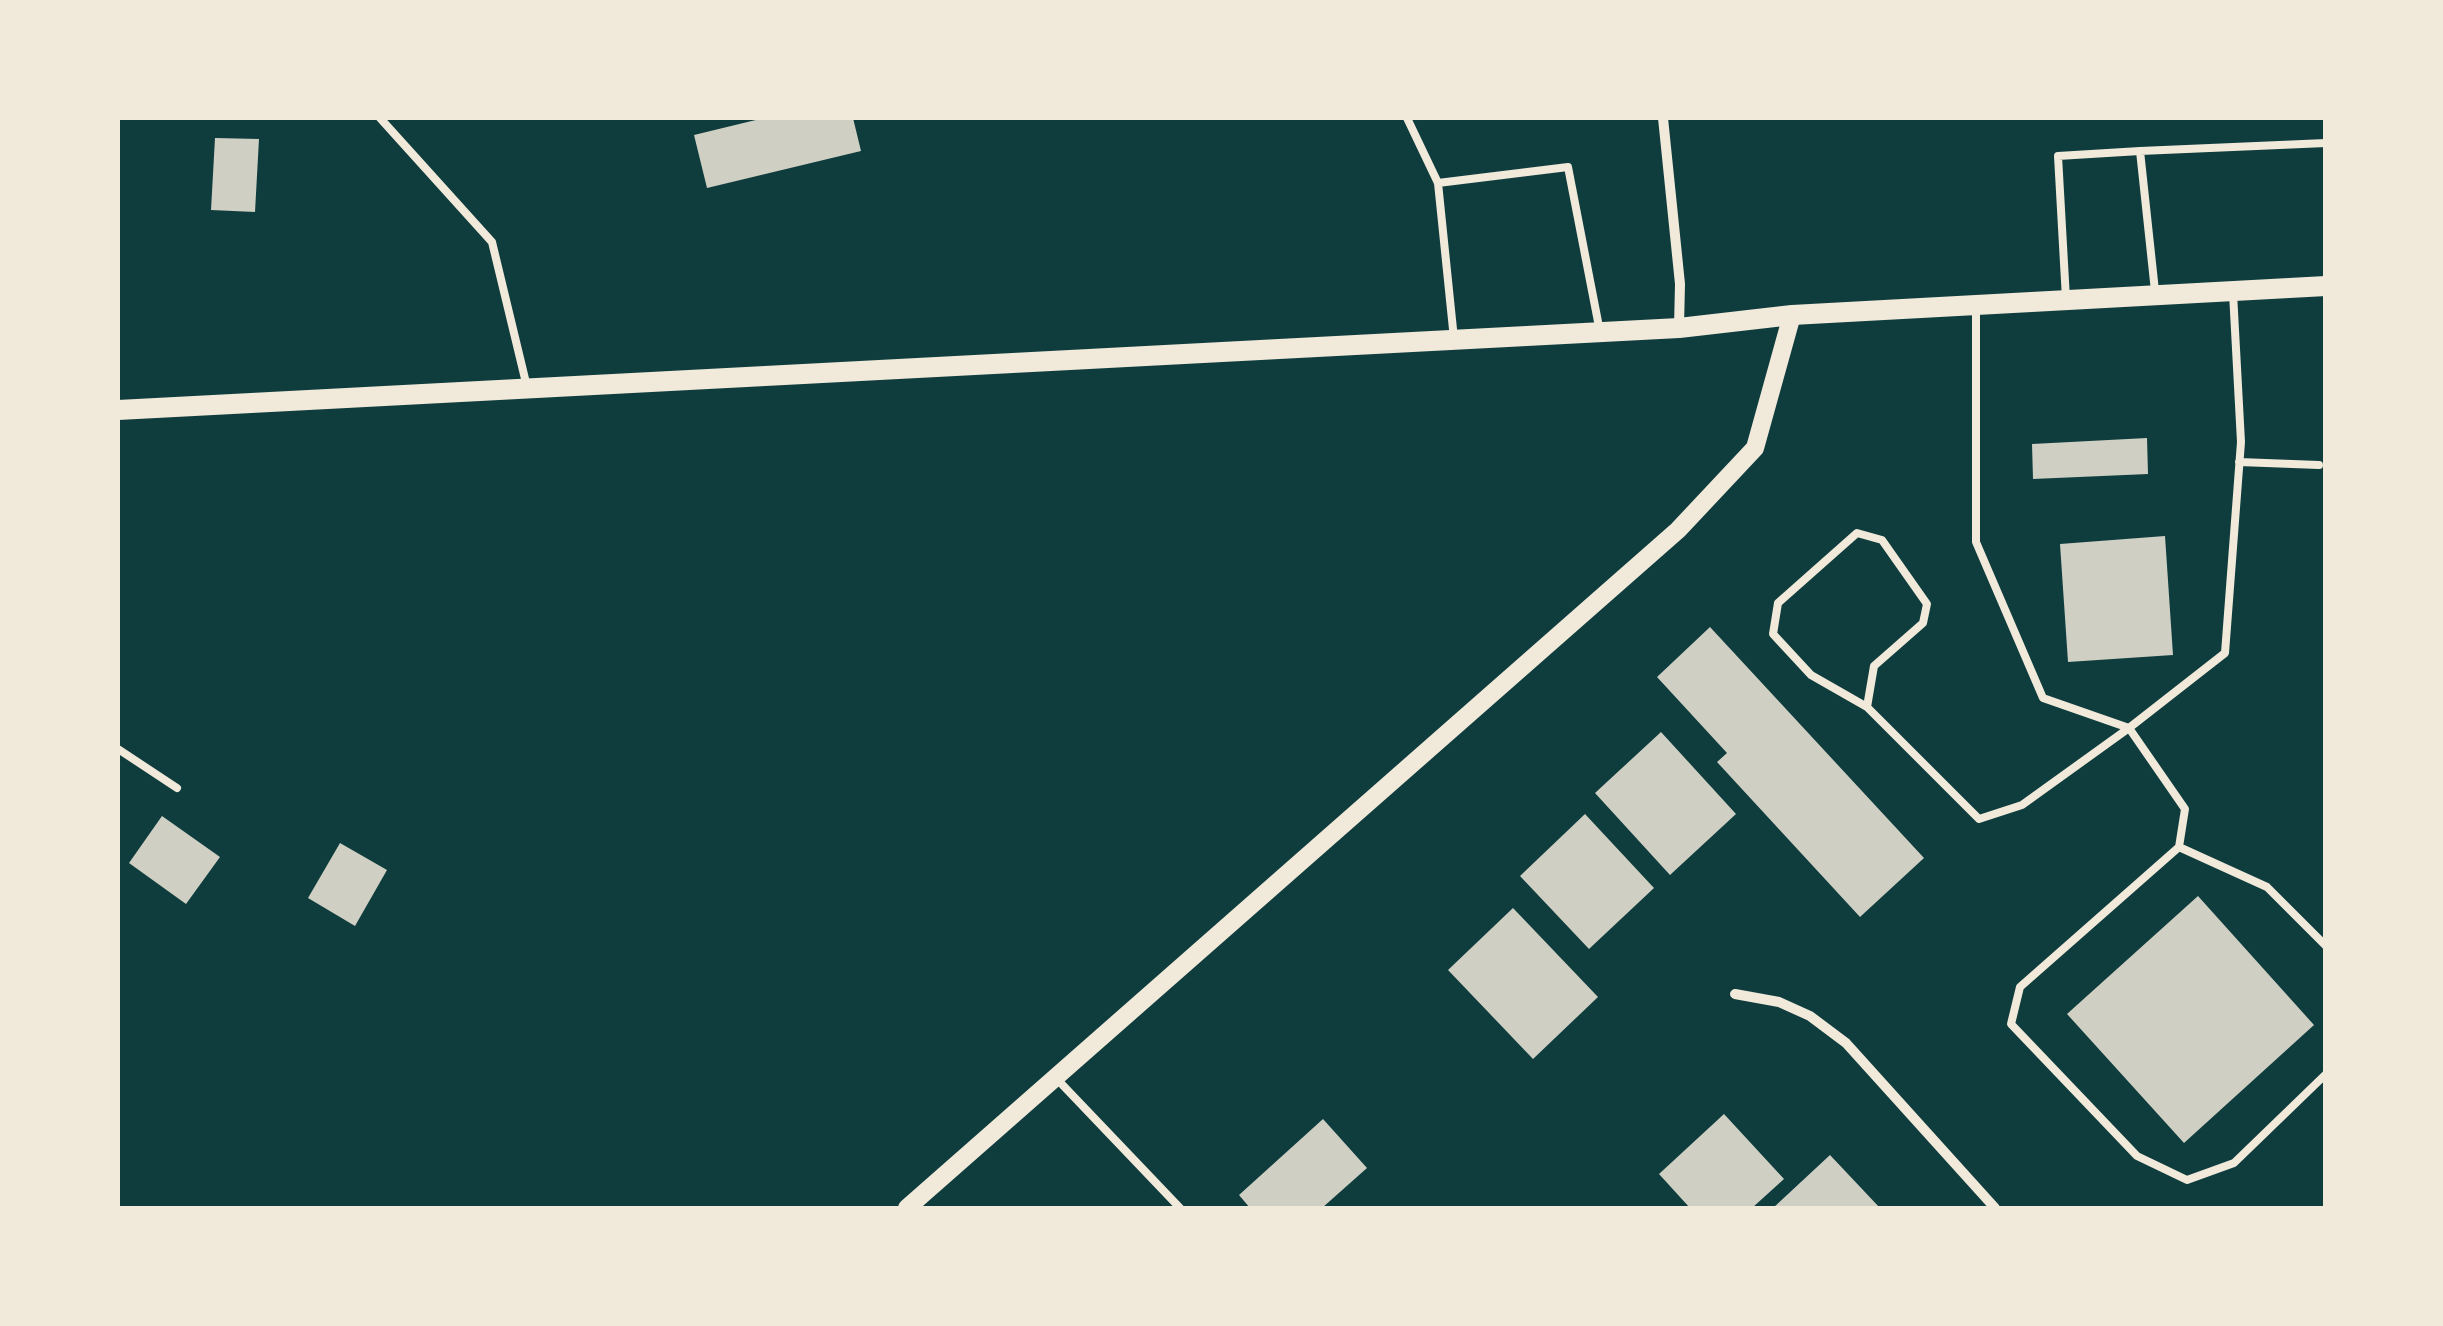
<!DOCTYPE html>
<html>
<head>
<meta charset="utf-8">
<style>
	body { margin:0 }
	#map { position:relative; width:2443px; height:1326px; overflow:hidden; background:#0f3d3e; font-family:"Golos Text",sans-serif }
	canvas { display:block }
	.frame { position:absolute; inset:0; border:120px solid #f1e9da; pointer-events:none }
</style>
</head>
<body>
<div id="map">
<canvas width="2443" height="1326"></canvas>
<div class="frame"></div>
</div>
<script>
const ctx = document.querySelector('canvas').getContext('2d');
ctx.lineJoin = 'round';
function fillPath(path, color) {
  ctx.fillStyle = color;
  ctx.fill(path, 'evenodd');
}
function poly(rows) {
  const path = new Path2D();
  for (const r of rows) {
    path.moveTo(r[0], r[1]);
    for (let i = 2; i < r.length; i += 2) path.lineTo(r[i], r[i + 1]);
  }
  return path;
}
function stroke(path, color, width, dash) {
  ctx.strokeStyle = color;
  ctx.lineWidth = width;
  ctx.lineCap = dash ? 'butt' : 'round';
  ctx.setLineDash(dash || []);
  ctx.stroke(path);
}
fillPath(poly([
	[764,118,853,118,861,151,707,188,694,135],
	[215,138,259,139,255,212,211,210],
	[2147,438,2148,474,2033,479,2032,444],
	[2165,536,2173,655,2068,662,2060,544],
	[1710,627,1924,858,1860,917,1717,762,1727,753,1657,677],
	[1661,732,1736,814,1670,875,1595,793],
	[1585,814,1654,888,1589,949,1520,876],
	[162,816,220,857,186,904,129,863],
	[340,843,387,870,355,926,308,898],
	[2198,896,2314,1025,2184,1143,2067,1014],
	[1513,908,1598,997,1533,1059,1448,970],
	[1724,1114,1784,1179,1752,1208,1690,1208,1659,1174],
	[1323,1119,1367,1168,1322,1208,1250,1208,1239,1195],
	[1830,1155,1880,1208,1773,1208]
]), '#cfcfc3');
stroke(poly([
	[380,118,492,242,527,387],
	[1407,118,1438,183],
	[2140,151,2326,143],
	[2066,299,2058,156,2140,151,2155,291],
	[1976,309,1976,542,2043,698,2129,728,2225,653,2241,442,2233,293],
	[1454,339,1438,183,1568,167,1600,332],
	[2239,462,2319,465],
	[1867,707,1811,675,1773,634,1778,603,1857,533,1882,540,1927,604,1923,623,1874,666,1867,707,1979,819,2022,805,2129,728,2185,809,2179,847,2020,987,2011,1024,2137,1156,2187,1180,2234,1163,2326,1074],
	[118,749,177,788],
	[2179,847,2267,887,2326,946],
	[1055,1077,1180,1208]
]), '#f1e9da', 8);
stroke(poly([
	[1663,118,1680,284,1679,327],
	[1735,994,1779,1002,1810,1016,1846,1043,1995,1208]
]), '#f1e9da', 10);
stroke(poly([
	[907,1208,1678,530,1755,448,1792,315]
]), '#f1e9da', 18);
stroke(poly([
	[118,410,1679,328,1792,315,2326,286]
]), '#f1e9da', 20);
</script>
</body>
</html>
